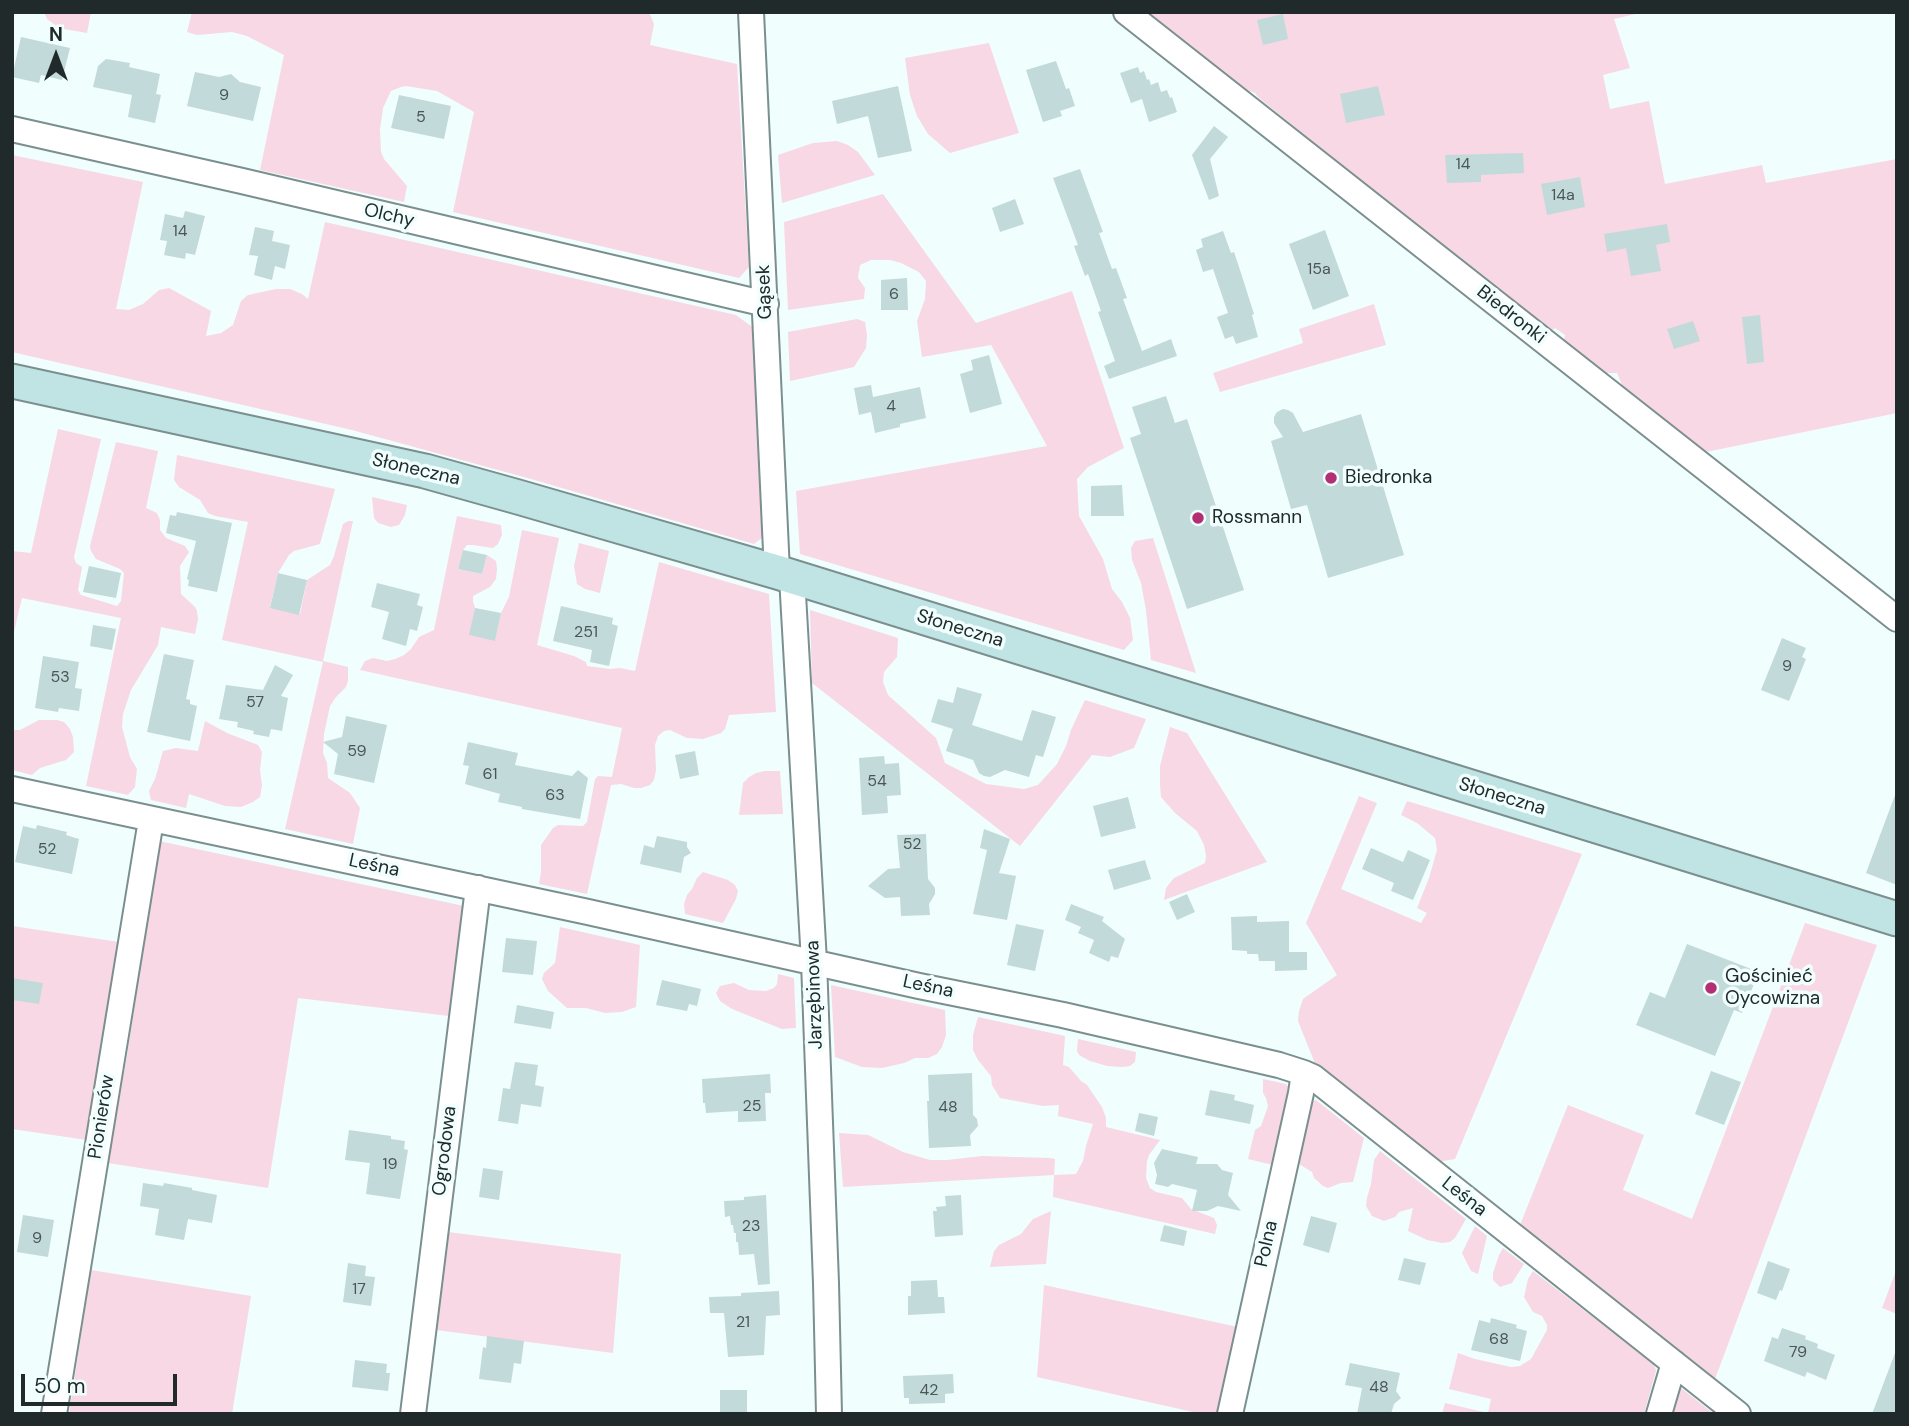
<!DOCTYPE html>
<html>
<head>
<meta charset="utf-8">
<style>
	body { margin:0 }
	#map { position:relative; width:1909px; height:1426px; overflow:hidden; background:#f0fefe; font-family:"DM Sans",sans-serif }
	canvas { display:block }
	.frame { position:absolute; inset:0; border:14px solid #212a2a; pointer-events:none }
	.north { position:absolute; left:21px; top:21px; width:70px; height:70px; -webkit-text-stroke:5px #f0fefe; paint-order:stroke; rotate:0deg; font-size:19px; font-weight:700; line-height:28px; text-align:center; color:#212a2a }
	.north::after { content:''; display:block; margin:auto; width:24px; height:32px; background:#212a2a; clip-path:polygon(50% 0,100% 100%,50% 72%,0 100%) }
	.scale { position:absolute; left:21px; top:1374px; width:156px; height:32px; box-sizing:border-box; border:4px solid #212a2a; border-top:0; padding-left:9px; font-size:21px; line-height:24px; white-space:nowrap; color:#212a2a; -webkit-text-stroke:5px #f0fefe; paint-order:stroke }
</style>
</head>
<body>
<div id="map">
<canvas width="1909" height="1426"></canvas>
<div class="frame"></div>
<div class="north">N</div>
<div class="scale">50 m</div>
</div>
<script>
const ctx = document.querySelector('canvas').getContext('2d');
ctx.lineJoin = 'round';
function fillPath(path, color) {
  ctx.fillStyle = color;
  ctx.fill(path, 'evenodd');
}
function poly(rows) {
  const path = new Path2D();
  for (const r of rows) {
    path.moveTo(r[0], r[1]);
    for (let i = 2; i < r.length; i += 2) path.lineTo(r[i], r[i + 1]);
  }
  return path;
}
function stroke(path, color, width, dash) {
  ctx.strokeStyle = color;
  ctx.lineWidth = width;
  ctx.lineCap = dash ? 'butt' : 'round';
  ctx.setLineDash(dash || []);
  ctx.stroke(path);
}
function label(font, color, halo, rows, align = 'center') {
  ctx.font = font + ' "DM Sans",sans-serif';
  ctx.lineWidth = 7;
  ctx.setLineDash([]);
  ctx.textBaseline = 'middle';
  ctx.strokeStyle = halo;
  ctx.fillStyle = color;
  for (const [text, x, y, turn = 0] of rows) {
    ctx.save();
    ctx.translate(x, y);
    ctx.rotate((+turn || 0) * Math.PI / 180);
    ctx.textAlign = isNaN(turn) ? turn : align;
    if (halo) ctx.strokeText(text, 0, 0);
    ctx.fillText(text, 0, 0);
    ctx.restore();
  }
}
fillPath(poly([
	[44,12,91,12,87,33,64,29,55,25,47,19],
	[192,12,649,12,654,24,650,45,737,64,749,267,739,278,453,212,474,112,437,91,406,86,401,87,391,91,383,108,380,129,381,152,384,159,407,186,404,202,260,170,284,55,247,36,232,32,197,35,187,32],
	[1146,12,1644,12,1614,19,1630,68,1603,75,1610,109,1649,101,1665,184,1762,165,1766,183,1897,159,1897,413,1706,452,1622,385,1617,373,1606,373,1564,340,1565,335,1555,328,1552,330,1331,157,1258,97,1255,93,1244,89],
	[989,43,1019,133,950,153,928,134,917,116,910,95,905,58],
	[837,141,848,145,858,152,875,175,782,203,778,155,813,143],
	[12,155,143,182,116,309,129,310,143,304,159,290,169,288,211,311,206,336,221,333,233,325,241,301,248,295,276,289,290,289,302,294,308,299,325,222,736,315,755,329,767,534,754,544,531,479,352,430,12,352],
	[883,194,976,323,1072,291,1124,448,1088,467,1077,479,1079,516,1103,559,1112,589,1122,602,1130,618,1133,640,1124,650,800,554,796,491,1047,446,991,345,922,357,917,321,925,299,926,281,919,272,901,263,890,260,871,260,860,265,858,278,865,288,864,299,788,310,784,222],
	[1374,304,1386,345,1220,392,1213,373,1303,343,1299,329],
	[857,319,865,322,867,335,866,348,854,367,790,381,788,332],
	[58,429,101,439,74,557,76,563,82,567,78,590,81,595,117,606,121,601,124,573,120,569,96,559,91,551,90,546,116,442,158,451,146,508,157,513,160,520,160,530,166,538,185,546,189,552,180,566,181,594,195,607,197,611,198,619,195,634,161,627,158,645,131,690,123,714,122,727,130,757,137,769,135,787,128,795,86,786,121,618,22,598,12,640,12,551,31,553],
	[177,455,335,489,320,544,294,551,289,555,278,573,270,607,300,614,307,580,330,565,334,556,343,524,348,521,353,521,323,661,348,667,348,681,346,687,336,697,330,706,324,734,323,753,327,763,328,778,350,793,360,808,353,844,285,829,323,662,222,640,248,522,215,516,208,513,200,500,179,487,174,480],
	[372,497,407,505,405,515,399,525,391,527,378,523,374,518],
	[457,516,501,525,502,535,498,544,493,548,473,545,467,545,463,550,458,569,482,574,487,555,496,561,497,569,496,579,490,587,473,596,473,601,475,608,470,635,495,640,501,613,509,597,522,530,559,538,537,645,574,656,586,662,587,666,610,669,620,668,635,671,659,562,769,594,776,712,729,715,725,729,721,733,703,739,687,738,670,730,664,731,658,736,655,745,656,770,654,780,650,785,641,788,634,788,621,784,611,785,587,894,539,884,541,872,541,845,553,828,558,825,583,826,587,822,595,779,598,776,612,777,622,728,360,670,365,661,373,658,387,661,395,659,404,655,411,649,419,637,434,630],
	[1153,538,1196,673,1151,660,1146,610,1141,583,1132,560,1131,548,1135,541],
	[579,543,609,551,600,593,585,589,577,584,574,566],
	[810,610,898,638,897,657,884,672,883,682,888,695,936,738,945,763,986,784,1024,789,1038,785,1057,764,1066,746,1071,730,1085,700,1146,719,1134,748,1110,757,1092,755,1020,846,812,683],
	[39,720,57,720,64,722,70,729,73,737,74,752,66,760,40,768,32,775,12,770,12,730,20,730],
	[205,721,227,733,258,745,262,752,260,770,262,785,260,797,253,802,241,807,225,806,189,794,186,808,151,800,149,791,155,779,163,751,176,748,198,751],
	[1170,727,1187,733,1267,862,1164,900,1166,888,1174,878,1205,863,1206,856,1204,845,1197,831,1175,813,1161,797,1160,785,1160,766],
	[765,771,780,771,783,814,739,815,743,783,749,777,756,773],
	[1359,796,1377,803,1341,889,1421,923,1427,913,1417,908,1429,878,1437,850,1435,838,1417,823,1401,815,1407,801,1582,854,1455,1159,1437,1162,1318,1071,1298,1021,1299,1011,1303,999,1337,975,1306,923],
	[159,841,464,906,449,1016,298,998,268,1188,108,1163,127,1056],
	[703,872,728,880,735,885,738,891,736,899,723,923,685,914,684,904,687,895,692,889,697,878],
	[1805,923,1877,945,1715,1379,1520,1225,1568,1105,1644,1135,1623,1190,1692,1219],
	[12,926,119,942,101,1041,87,1140,12,1129],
	[560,927,640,945,636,1007,622,1012,605,1013,586,1008,567,1008,548,991,542,979,544,973,555,963],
	[778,974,794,978,796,1028,782,1029,732,1009,720,1001,716,993,720,986,734,983,749,990,766,991,774,988,777,984],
	[831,985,945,1010,946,1035,942,1047,937,1054,928,1058,915,1058,904,1063,882,1068,862,1067,835,1057],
	[978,1017,1065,1036,1063,1065,1069,1067,1081,1081,1087,1085,1102,1107,1106,1118,1106,1127,1160,1140,1149,1155,1147,1161,1146,1178,1150,1188,1156,1192,1182,1198,1191,1209,1214,1218,1217,1225,1215,1234,1053,1197,1054,1175,843,1187,839,1133,868,1135,903,1152,930,1160,947,1160,982,1156,1050,1158,1055,1159,1054,1175,1076,1174,1083,1161,1086,1146,1093,1124,1058,1116,1059,1105,1043,1106,1000,1098,992,1085,991,1076,978,1060,973,1050,973,1035],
	[1078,1039,1136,1052,1135,1062,1130,1066,1122,1067,1107,1066,1090,1061,1079,1055,1077,1051],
	[1263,1079,1286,1084,1290,1089,1273,1165,1248,1159,1255,1130,1261,1126,1268,1106,1266,1098,1263,1093],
	[1316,1100,1364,1138,1353,1182,1341,1183,1328,1188,1323,1186,1314,1178,1312,1172,1299,1164,1313,1101],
	[1380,1151,1466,1219,1455,1238,1450,1242,1442,1243,1427,1240,1408,1231,1413,1208,1399,1212,1395,1217,1384,1221,1372,1216,1366,1206,1367,1198,1371,1184,1374,1160],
	[1051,1211,1046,1264,990,1267,994,1251,999,1245,1021,1234,1033,1219],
	[1475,1226,1487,1236,1478,1274,1471,1271,1462,1253],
	[448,1232,621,1254,613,1353,436,1330],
	[1503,1248,1524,1264,1512,1283,1500,1287,1493,1280,1493,1273,1499,1255],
	[1897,1268,1897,1314,1882,1308],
	[91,1270,251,1296,232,1414,69,1414],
	[1533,1271,1654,1364,1656,1371,1644,1414,1442,1414,1445,1403,1488,1413,1491,1399,1449,1389,1458,1353,1475,1359,1511,1367,1520,1366,1531,1359,1547,1330,1547,1325,1542,1316,1533,1312,1524,1297,1528,1279],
	[1044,1285,1238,1327,1216,1414,1202,1414,1037,1377],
	[1681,1388,1714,1414,1670,1414,1677,1389]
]), '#f8d8e4');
fillPath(poly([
	[1283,14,1288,39,1263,45,1257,20],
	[21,37,70,48,62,80,41,75,39,83,12,77],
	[106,59,130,63,129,67,160,74,156,94,161,95,155,123,128,117,132,95,93,87,98,66],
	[1056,61,1066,89,1069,88,1075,106,1060,111,1062,116,1043,122,1026,70],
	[1138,67,1140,73,1144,71,1147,80,1149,79,1151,85,1158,82,1161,92,1167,90,1170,98,1172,97,1177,112,1149,122,1142,99,1131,103,1120,73],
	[195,72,219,77,231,74,240,82,261,87,253,121,187,106],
	[898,86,912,151,878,158,868,116,837,124,832,101],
	[1378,86,1385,115,1346,123,1340,94],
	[399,95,451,106,444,139,391,128],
	[1214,126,1228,137,1210,159,1219,196,1209,200,1192,155],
	[1523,153,1524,173,1481,175,1481,182,1447,183,1445,155],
	[1080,169,1103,232,1099,233,1112,269,1116,268,1127,298,1123,299,1142,351,1171,339,1177,356,1109,379,1104,366,1115,361,1098,312,1101,311,1088,274,1085,276,1074,246,1078,245,1053,178],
	[1580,177,1585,207,1547,215,1541,184],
	[1015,199,1024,224,1000,232,992,208],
	[185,211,205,216,195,255,186,253,185,259,164,255,167,241,160,240,165,214,183,218],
	[1667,224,1670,242,1656,245,1661,271,1631,276,1626,248,1607,252,1604,234],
	[255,227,274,231,272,241,290,245,285,269,275,266,272,280,254,275,258,256,249,255],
	[1325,230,1349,296,1313,310,1289,244],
	[1223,231,1231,253,1234,252,1240,270,1254,314,1252,315,1258,337,1236,344,1233,336,1225,339,1217,317,1228,313,1213,269,1203,272,1196,250,1203,247,1201,239],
	[907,278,908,310,881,310,881,280],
	[1760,315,1764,362,1747,364,1742,317],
	[1693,321,1700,341,1674,349,1667,329],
	[989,355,1002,404,970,413,960,374,973,370,971,360],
	[871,385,873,397,920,387,926,418,900,424,900,427,875,433,871,412,859,415,854,388],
	[1166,396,1175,423,1187,419,1244,590,1187,609,1130,438,1141,434,1132,407],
	[1283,409,1288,410,1293,413,1303,432,1361,414,1404,555,1328,578,1307,505,1291,509,1271,441,1283,437,1274,423,1274,417,1277,412],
	[1122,485,1124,516,1091,516,1091,486],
	[177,512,232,523,217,592,188,586,189,580,187,579,196,541,166,533,170,515,176,516],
	[463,550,487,555,482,574,458,569],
	[89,566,121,573,116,598,83,592],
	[278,573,307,580,299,615,270,608],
	[377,583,420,594,417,605,423,607,417,631,410,629,406,646,382,639,389,612,371,607],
	[561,606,613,618,612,624,618,626,609,666,590,662,592,650,553,641],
	[475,608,501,613,495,641,469,635],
	[93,625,116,629,112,650,90,646],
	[1782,638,1806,648,1802,657,1806,659,1789,701,1761,690],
	[164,654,194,660,186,699,190,700,190,704,197,706,190,741,147,732],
	[43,656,79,662,75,688,82,689,79,711,59,708,58,712,35,708],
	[275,665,293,675,281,696,288,698,282,731,271,729,269,737,253,734,254,731,237,727,238,722,219,719,226,685,263,690],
	[957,687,982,694,972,725,1022,741,1032,710,1056,717,1043,757,1036,755,1029,777,1005,770,990,777,984,776,979,773,973,760,946,751,953,729,931,722,938,699,953,703],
	[346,716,387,725,374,783,334,774,338,754,323,742,342,737],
	[468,742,518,753,515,765,572,776,578,770,588,778,580,819,522,809,522,807,498,802,500,794,465,784,469,766,463,765],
	[695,751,699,775,680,779,675,755],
	[884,756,885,764,899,763,901,795,887,796,888,813,862,815,859,758],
	[1895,795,1897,795,1897,885,1866,873],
	[1128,797,1136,828,1101,837,1093,806],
	[37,825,67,832,66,835,79,839,72,874,15,862,23,826,36,829],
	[984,829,1010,839,999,873,1016,876,1007,920,973,914,987,850,980,848],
	[926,834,928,879,935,888,935,894,929,904,930,915,901,916,900,897,885,898,868,886,888,869,900,868,897,835],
	[657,836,687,842,687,847,691,853,684,857,681,873,640,864,644,845,654,848],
	[1371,848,1403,862,1408,850,1430,860,1413,900,1391,891,1394,883,1362,869],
	[1145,860,1151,879,1114,890,1108,870],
	[1187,894,1195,912,1177,920,1169,902],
	[1071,904,1104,917,1102,921,1125,939,1118,958,1111,956,1109,962,1089,953,1094,940,1078,933,1081,927,1065,920],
	[1257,916,1257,922,1289,921,1289,952,1307,952,1307,970,1275,971,1275,961,1259,961,1258,954,1247,954,1247,951,1232,950,1231,917],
	[1016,924,1044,930,1035,971,1007,965],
	[506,938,537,941,533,975,502,972],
	[1687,944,1759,972,1742,1013,1734,1010,1715,1056,1636,1025,1650,992,1665,998],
	[12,978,43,983,39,1004,12,1000],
	[662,980,701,989,697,1006,689,1004,687,1011,656,1005],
	[517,1005,554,1012,551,1029,514,1023],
	[515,1062,538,1065,535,1085,544,1087,541,1107,521,1104,518,1124,498,1121,503,1088,510,1089],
	[1711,1071,1741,1082,1724,1125,1695,1114],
	[972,1073,973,1115,977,1119,978,1126,970,1135,971,1146,929,1148,927,1101,929,1101,928,1075],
	[770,1074,771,1093,765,1093,766,1121,738,1122,738,1111,706,1113,705,1103,703,1103,702,1079],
	[1210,1090,1235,1095,1234,1100,1254,1105,1250,1124,1205,1115],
	[1139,1113,1158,1117,1154,1136,1135,1131],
	[349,1130,391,1136,391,1139,405,1141,404,1149,408,1150,400,1199,366,1194,370,1163,345,1160],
	[1162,1149,1198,1157,1196,1164,1217,1164,1222,1170,1233,1173,1228,1195,1241,1211,1218,1206,1207,1211,1192,1211,1197,1190,1172,1184,1168,1187,1155,1184,1157,1175,1154,1163],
	[483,1168,503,1171,499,1200,479,1197],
	[143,1183,163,1186,164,1183,192,1188,192,1190,217,1195,212,1223,188,1219,184,1240,155,1235,159,1209,140,1206],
	[766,1195,770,1284,758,1285,754,1254,739,1255,738,1242,736,1242,736,1233,734,1233,733,1225,731,1225,730,1216,725,1217,724,1201,744,1200,744,1197],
	[961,1195,963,1235,935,1237,933,1211,937,1211,936,1207,946,1206,945,1196],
	[23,1215,54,1220,48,1257,17,1252],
	[1311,1216,1337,1223,1329,1253,1303,1245],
	[1164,1225,1187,1231,1184,1246,1160,1241],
	[1404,1258,1426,1263,1420,1285,1398,1280],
	[1768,1261,1790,1269,1782,1291,1780,1290,1776,1300,1757,1293],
	[348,1263,366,1266,365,1276,375,1277,371,1306,343,1302],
	[937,1280,938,1297,944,1297,945,1313,908,1315,908,1296,911,1296,911,1281],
	[779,1291,780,1315,766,1316,764,1355,728,1357,724,1313,710,1313,709,1297,741,1296,741,1293],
	[1491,1318,1517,1325,1516,1328,1527,1331,1520,1361,1471,1350,1479,1320,1490,1323],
	[1782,1328,1806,1336,1805,1339,1818,1344,1817,1348,1835,1355,1826,1380,1807,1372,1805,1377,1764,1361,1772,1337,1778,1339],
	[487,1336,524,1341,521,1364,514,1363,511,1383,479,1379,483,1347,486,1348],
	[1895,1353,1897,1353,1897,1414,1872,1414],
	[355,1360,387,1364,386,1373,390,1373,388,1391,352,1387],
	[1350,1363,1400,1373,1396,1391,1401,1398,1394,1404,1391,1414,1357,1414,1362,1388,1345,1385],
	[953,1374,954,1393,945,1394,945,1403,909,1404,909,1398,904,1398,903,1376],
	[720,1390,747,1390,747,1414,720,1414]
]), '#c3dada');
const minor = poly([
	[751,12,777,572],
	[1126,12,1897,619],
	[12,129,242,181,766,304],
	[792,577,814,962,826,1283,829,1414],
	[12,789,588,912,919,986,1063,1015,1279,1065,1304,1073,1313,1077,1738,1414],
	[54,1414,151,820],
	[413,1414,478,888],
	[1230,1414,1301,1093,1304,1073],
	[1659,1414,1674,1363]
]);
const secondary = poly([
	[12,381,425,471,518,497,777,572,1897,919]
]);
stroke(minor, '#7b8f8f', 28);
stroke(secondary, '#7b8f8f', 37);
stroke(minor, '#fff', 24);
stroke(secondary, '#c0e3e3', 33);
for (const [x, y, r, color] of [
	[1331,478,7,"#b42e73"],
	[1198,518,7,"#b42e73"],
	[1711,988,7,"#b42e73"]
]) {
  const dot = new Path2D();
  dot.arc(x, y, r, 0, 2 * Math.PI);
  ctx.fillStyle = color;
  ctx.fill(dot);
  stroke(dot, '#f0fefe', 2.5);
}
label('16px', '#4a5656', null, [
	["9",224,96],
	["5",421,118],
	["14",1463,165],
	["14a",1563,196],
	["14",180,232],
	["15a",1319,270],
	["6",894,295],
	["4",891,407],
	["251",586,633],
	["9",1787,667],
	["53",60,678],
	["57",255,703],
	["59",357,752],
	["61",490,775],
	["54",877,782],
	["63",555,796],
	["52",912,845],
	["52",47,850],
	["25",752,1107],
	["48",948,1108],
	["19",390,1165],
	["23",751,1227],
	["9",37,1239],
	["17",359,1290],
	["21",743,1323],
	["68",1499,1340],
	["79",1798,1353],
	["48",1379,1388],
	["42",929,1391]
]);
label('19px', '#212a2a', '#f0fefe', [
	["Olchy",389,216,13],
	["Gąsek",765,292,-92],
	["Biedronki",1511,315,38],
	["Słoneczna",416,470,13],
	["Słoneczna",960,629,17],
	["Słoneczna",1502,797,17],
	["Leśna",374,866,12],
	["Leśna",928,987,12],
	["Jarzębinowa",815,995,-92],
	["Pionierów",102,1117,-81],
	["Ogrodowa",445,1151,-83],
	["Leśna",1464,1197,38],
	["Polna",1267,1244,-77]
]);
label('19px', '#212a2a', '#f0fefe', [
	["Biedronka",1345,478],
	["Rossmann",1212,518],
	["Gościnieć",1725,977],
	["Oycowizna",1725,999]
], 'left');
</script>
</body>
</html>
